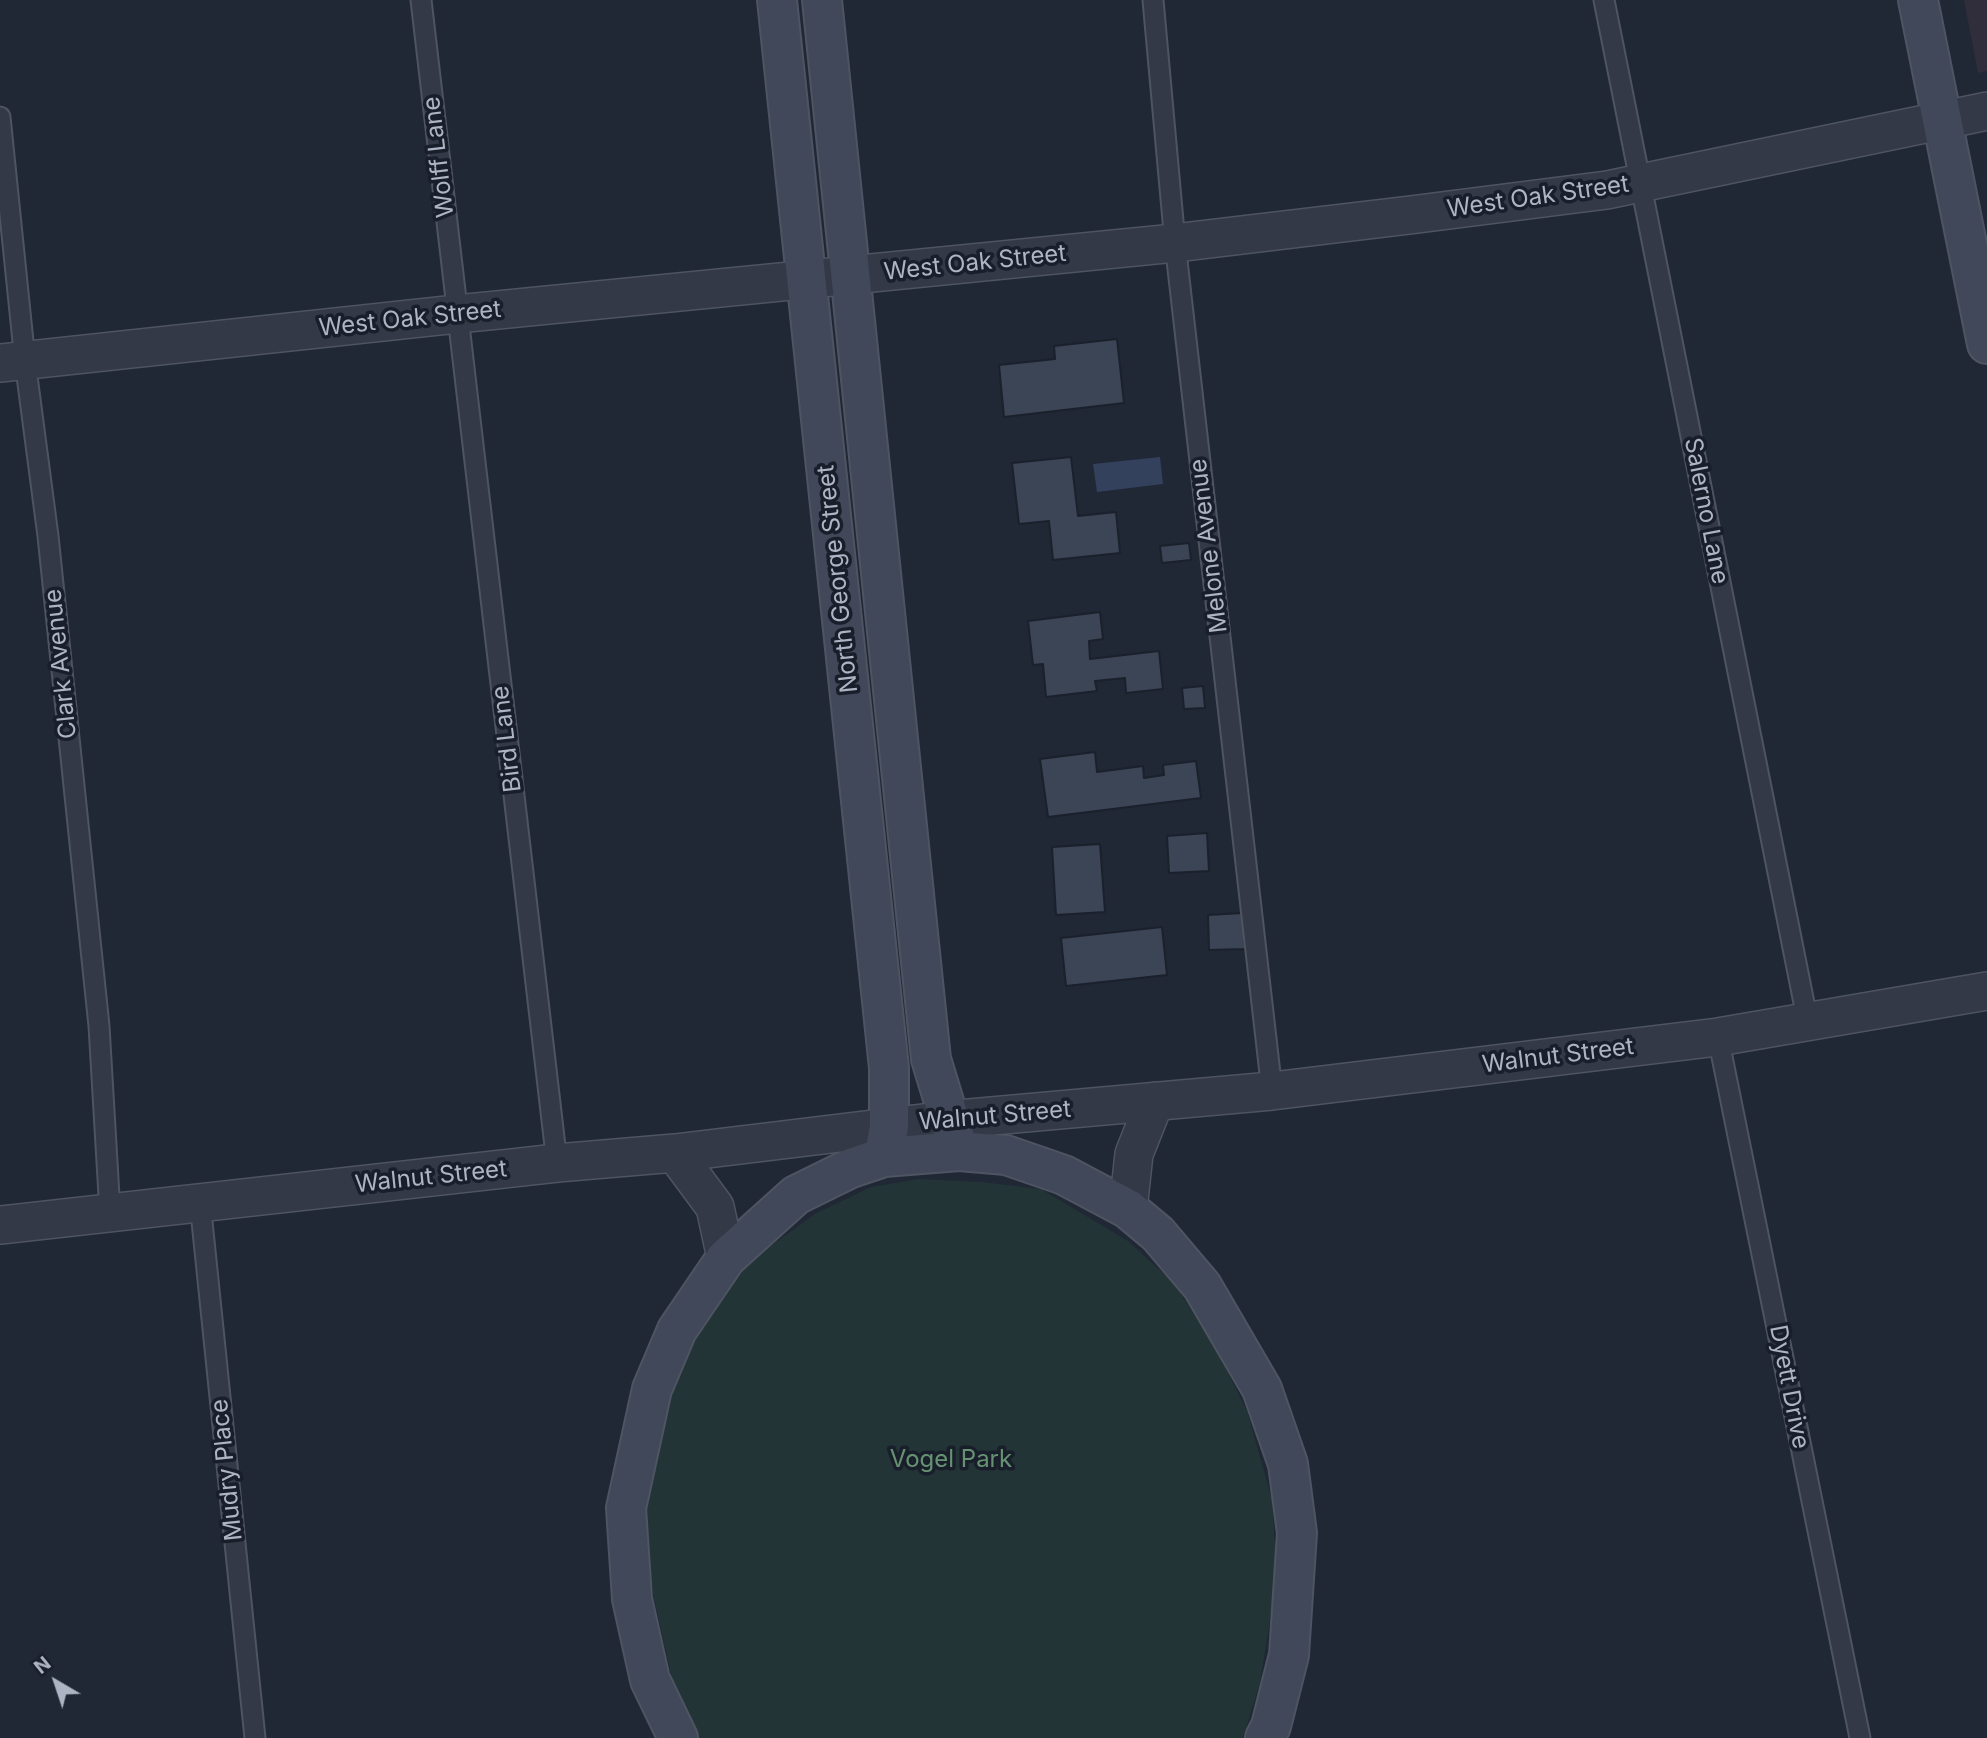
<!DOCTYPE html>
<html>
<head>
<meta charset="utf-8">
<style>
	body { margin:0 }
	#map { position:relative; width:1987px; height:1738px; overflow:hidden; background:#202735; font-family:Inter,sans-serif }
	canvas { display:block }
	.north { position:absolute; left:21px; top:1647px; width:70px; height:70px; -webkit-text-stroke:5px #191f2a; paint-order:stroke; rotate:321deg; font-size:19px; font-weight:700; line-height:28px; text-align:center; color:#adb4c3 }
	.north::after { content:''; display:block; margin:auto; width:24px; height:32px; background:#adb4c3; clip-path:polygon(50% 0,100% 100%,50% 72%,0 100%) }
</style>
</head>
<body>
<div id="map">
<canvas width="1987" height="1738"></canvas>
<div class="north">N</div>
</div>
<script>
const ctx = document.querySelector('canvas').getContext('2d');
ctx.lineJoin = 'round';
function fillPath(path, color) {
  ctx.fillStyle = color;
  ctx.fill(path, 'evenodd');
}
function poly(rows) {
  const path = new Path2D();
  for (const r of rows) {
    path.moveTo(r[0], r[1]);
    for (let i = 2; i < r.length; i += 2) path.lineTo(r[i], r[i + 1]);
  }
  return path;
}
function stroke(path, color, width, dash) {
  ctx.strokeStyle = color;
  ctx.lineWidth = width;
  ctx.lineCap = dash ? 'butt' : 'round';
  ctx.setLineDash(dash || []);
  ctx.stroke(path);
}
function label(font, color, halo, rows, align = 'center') {
  ctx.font = font + ' Inter,sans-serif';
  ctx.lineWidth = 7;
  ctx.setLineDash([]);
  ctx.textBaseline = 'middle';
  ctx.strokeStyle = halo;
  ctx.fillStyle = color;
  for (const [text, x, y, turn = 0] of rows) {
    ctx.save();
    ctx.translate(x, y);
    ctx.rotate((+turn || 0) * Math.PI / 180);
    ctx.textAlign = isNaN(turn) ? turn : align;
    if (halo) ctx.strokeText(text, 0, 0);
    ctx.fillText(text, 0, 0);
    ctx.restore();
  }
}
fillPath(poly([
	[1964,0,1987,0,1987,71,1978,73]
]), '#302e3a');
fillPath(poly([
	[919,1179,982,1182,1041,1189,1128,1241,1174,1283,1215,1347,1247,1411,1272,1500,1277,1575,1260,1683,1243,1738,693,1738,679,1710,647,1567,647,1501,660,1422,695,1334,729,1283,762,1252,815,1214,871,1187]
]), '#233437');
fillPath(poly([
	[1160,457,1163,484,1097,492,1093,464]
]), '#33415d');
const building = poly([
	[1117,339,1124,403,1004,417,999,365,1055,359,1054,346,1117,339],
	[1071,457,1078,516,1116,512,1120,553,1053,560,1049,521,1019,524,1012,463,1071,457],
	[1189,543,1191,560,1162,563,1160,546,1189,543],
	[1100,612,1103,639,1089,641,1090,659,1159,651,1163,689,1126,693,1125,678,1095,681,1097,691,1046,697,1043,664,1033,665,1028,621,1100,612],
	[1203,686,1205,708,1184,709,1182,688,1203,686],
	[1095,752,1097,772,1143,766,1144,778,1164,775,1163,765,1196,761,1201,798,1048,817,1040,759,1095,752],
	[1207,833,1209,871,1169,873,1167,836,1207,833],
	[1100,844,1105,912,1056,915,1052,847,1100,844],
	[1243,913,1245,949,1209,950,1208,915,1243,913],
	[1162,927,1167,975,1066,986,1061,938,1162,927]
]);
fillPath(building, '#3c4556');
stroke(building, '#1b212c', 2);
const lane = poly([
	[421,0,557,1163],
	[1153,0,1175,243,1272,1091],
	[1604,0,1808,1023],
	[0,117,25,361,48,536,99,1026,110,1213],
	[1718,1037,1860,1738],
	[200,1202,255,1738]
]);
const street = poly([
	[0,363,457,314,1175,243,1410,215,1607,190,1987,111],
	[675,1153,715,1207,726,1258],
	[1128,1209,1134,1154,1155,1101],
	[0,1225,557,1163,675,1153,947,1120,1272,1091,1718,1037,1987,991]
]);
const secondary = poly([
	[777,0,889,1068,889,1126,884,1157],
	[822,0,931,1059,959,1151],
	[1918,0,1987,344],
	[678,1738,650,1680,632,1599,626,1508,652,1389,677,1330,726,1258,796,1195,851,1168,884,1157,959,1151,1006,1155,1064,1175,1128,1209,1158,1234,1202,1286,1262,1389,1288,1464,1297,1533,1289,1655,1271,1726,1265,1738]
]);
stroke(lane, '#4e5461', 23);
stroke(street, '#4e5461', 40);
stroke(secondary, '#4e5461', 42);
stroke(lane, '#333946', 19);
stroke(street, '#333946', 37);
stroke(secondary, '#414859', 38);
label('24px', '#adb4c3', '#191f2a', [
	["Wolff Lane",439,157,-97],
	["West Oak Street",1538,197,-8],
	["West Oak Street",975,263,-6],
	["West Oak Street",410,319,-6],
	["Salerno Lane",1706,511,79],
	["Melone Avenue",1209,546,-97],
	["North George Street",838,579,-96],
	["Clark Avenue",61,664,-96],
	["Bird Lane",507,739,-97],
	["Walnut Street",1558,1056,-7],
	["Walnut Street",995,1116,-5],
	["Walnut Street",431,1177,-6],
	["Dyett Drive",1789,1387,79],
	["Mudry Place",227,1470,-96]
]);
label('24px', '#669273', '#191f2a', [
	["Vogel Park",951,1460]
]);
</script>
</body>
</html>
